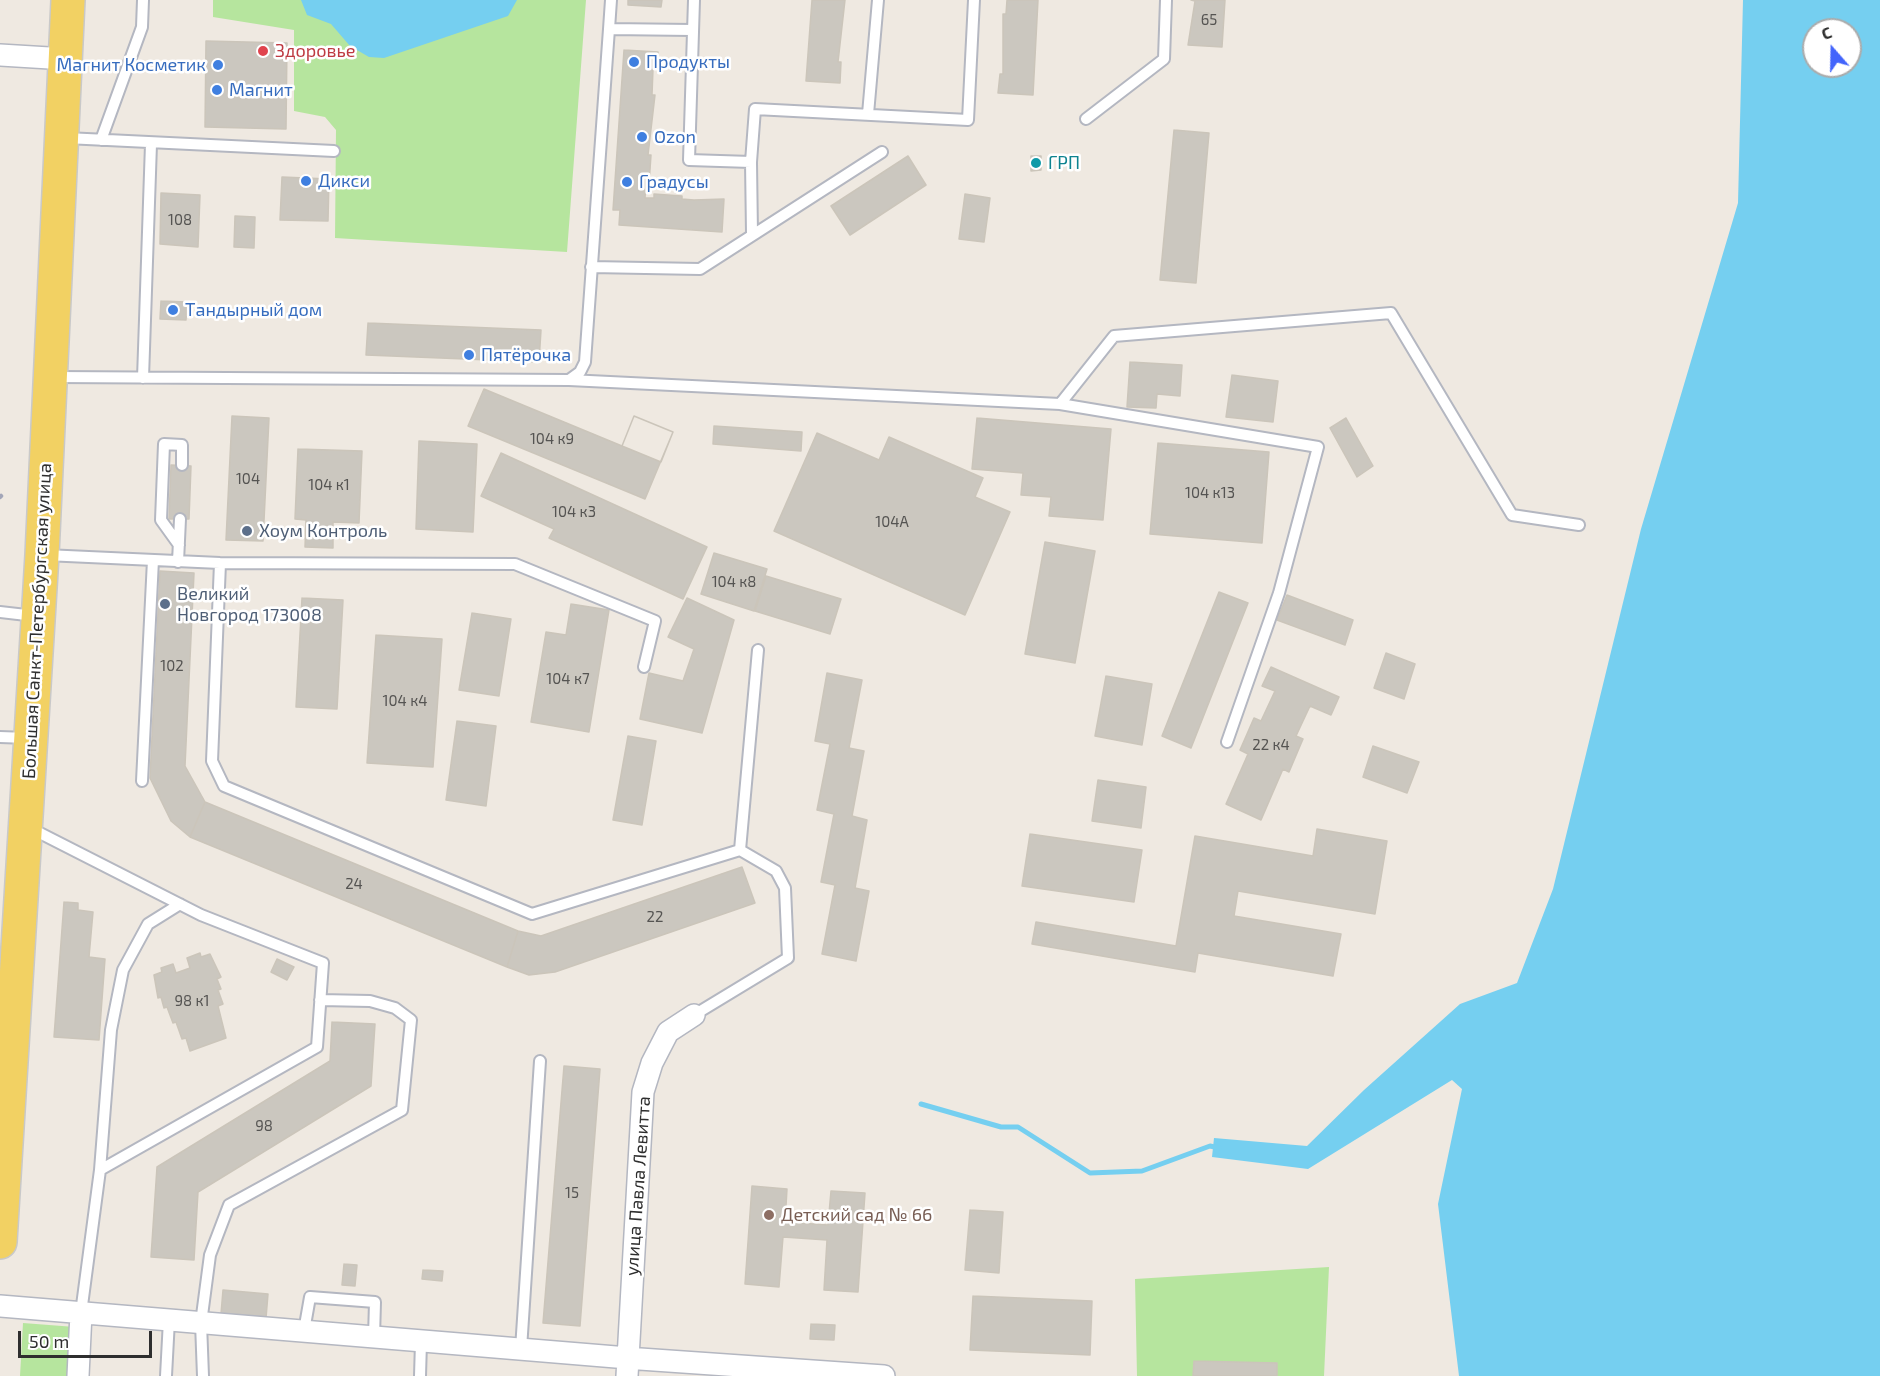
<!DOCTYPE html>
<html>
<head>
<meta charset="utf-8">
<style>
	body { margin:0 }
	#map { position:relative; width:1880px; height:1376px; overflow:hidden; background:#efe9e1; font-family:"Exo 2",sans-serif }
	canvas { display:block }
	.north { position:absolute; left:1802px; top:18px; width:60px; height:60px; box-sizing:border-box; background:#fff; border:2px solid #ababab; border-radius:50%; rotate:340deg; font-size:16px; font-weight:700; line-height:24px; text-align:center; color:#2e2e2e }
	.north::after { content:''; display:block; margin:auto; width:21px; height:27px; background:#4264fb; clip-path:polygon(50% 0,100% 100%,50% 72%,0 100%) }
	.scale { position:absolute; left:18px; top:1331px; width:134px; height:27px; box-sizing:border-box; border:3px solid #2e2e2e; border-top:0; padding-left:8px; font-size:18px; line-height:21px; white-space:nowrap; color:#2e2e2e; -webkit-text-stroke:4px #fff; paint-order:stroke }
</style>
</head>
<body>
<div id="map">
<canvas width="1880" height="1376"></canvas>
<div class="north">С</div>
<div class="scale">50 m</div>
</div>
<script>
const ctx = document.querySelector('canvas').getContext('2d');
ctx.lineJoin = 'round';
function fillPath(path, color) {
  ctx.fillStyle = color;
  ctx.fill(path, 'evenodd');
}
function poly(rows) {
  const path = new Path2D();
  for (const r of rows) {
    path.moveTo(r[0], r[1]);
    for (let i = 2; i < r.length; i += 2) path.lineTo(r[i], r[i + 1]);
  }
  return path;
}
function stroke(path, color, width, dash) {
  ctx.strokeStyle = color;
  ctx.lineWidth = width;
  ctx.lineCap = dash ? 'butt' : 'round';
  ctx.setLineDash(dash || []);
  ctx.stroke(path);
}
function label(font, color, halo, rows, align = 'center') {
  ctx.font = font + ' "Exo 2",sans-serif';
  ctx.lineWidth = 5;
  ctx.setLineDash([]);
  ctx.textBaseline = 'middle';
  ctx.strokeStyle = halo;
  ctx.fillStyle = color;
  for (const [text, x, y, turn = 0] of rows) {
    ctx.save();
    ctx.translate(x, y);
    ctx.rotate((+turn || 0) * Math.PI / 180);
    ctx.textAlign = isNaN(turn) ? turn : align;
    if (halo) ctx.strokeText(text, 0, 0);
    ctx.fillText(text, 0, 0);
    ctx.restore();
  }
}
fillPath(poly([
	[213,0,586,0,567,252,335,238,336,130,325,117,294,111,294,30,213,17],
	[1329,1267,1324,1376,1137,1376,1135,1279],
	[23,1323,75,1327,73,1376,20,1376]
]), '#b6e59e');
fillPath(poly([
	[301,0,517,0,508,16,384,58,369,57,350,46,331,24,307,15],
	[1743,0,1880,0,1880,1376,1459,1376,1438,1204,1462,1089,1452,1080,1308,1169,1212,1157,1214,1138,1307,1146,1364,1090,1460,1004,1517,983,1553,889,1641,529,1738,203],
	[1814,30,1850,30,1850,66,1814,66]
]), '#75cff0');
stroke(poly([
	[921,1104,1001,1127,1018,1127,1090,1173,1142,1171,1210,1146,1219,1148]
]), '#75cff0', 5);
const building = poly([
	[628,0,662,0,661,7,628,5,628,0],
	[812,0,845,0,838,62,841,62,840,83,806,81,812,0],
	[1007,0,1038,0,1033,95,998,93,1000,74,1003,74,1003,14,1006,14,1007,0],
	[1225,0,1222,47,1188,45,1195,1,1191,0,1225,0],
	[206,41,287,43,286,129,205,127,206,41],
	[624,50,658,52,657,69,653,69,652,95,655,95,648,155,651,155,649,184,646,183,645,198,654,198,654,194,682,196,682,199,694,200,724,199,722,232,619,225,620,210,613,210,624,50],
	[1174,130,1209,133,1196,283,1160,280,1174,130],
	[908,156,926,185,850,235,831,206,908,156],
	[1031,156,1041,156,1041,170,1031,171,1031,156],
	[282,177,329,179,328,221,280,220,282,177],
	[161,193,200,195,198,247,160,244,161,193],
	[965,194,990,198,984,242,959,239,965,194],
	[235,216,255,217,254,248,234,247,235,216],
	[161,301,187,302,186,320,160,319,161,301],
	[368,323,541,330,539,362,366,355,368,323],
	[1130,362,1182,365,1180,396,1157,394,1156,408,1127,407,1130,362],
	[1232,375,1278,381,1273,422,1226,417,1232,375],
	[484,389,622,446,634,416,673,432,645,499,468,426,484,389],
	[232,416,269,418,263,541,226,540,232,416],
	[634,416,673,432,661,462,622,446,634,416],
	[977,418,1111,429,1103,520,1049,516,1051,497,1021,495,1023,473,972,469,977,418],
	[1346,418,1373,466,1357,477,1330,428,1346,418],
	[714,426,802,432,801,451,713,444,714,426],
	[817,433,879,460,889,437,983,478,975,497,1010,512,965,615,774,531,817,433],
	[419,441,477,444,473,532,416,529,419,441],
	[1158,443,1269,452,1262,543,1150,534,1158,443],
	[298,449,362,451,359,523,333,522,333,548,305,547,306,520,295,519,298,449],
	[501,453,707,547,683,599,549,538,554,529,481,496,501,453],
	[171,465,191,466,189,519,169,519,171,465],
	[1045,542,1095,551,1075,663,1025,654,1045,542],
	[714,553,767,569,754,611,701,594,714,553],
	[160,571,194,573,185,766,205,802,190,837,171,821,150,778,160,571],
	[766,576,841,599,830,634,755,611,766,576],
	[1219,592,1248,603,1191,748,1162,736,1219,592],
	[1287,595,1353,620,1345,645,1277,620,1287,595],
	[302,598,343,600,337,709,296,707,302,598],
	[687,598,734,620,702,733,640,719,649,673,683,681,694,649,668,637,687,598],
	[571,604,609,610,589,732,531,722,546,632,566,635,571,604],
	[472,613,511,619,499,696,459,690,472,613],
	[376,635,442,639,433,767,367,763,376,635],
	[1386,653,1415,664,1404,699,1374,688,1386,653],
	[1271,667,1339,697,1331,715,1310,706,1296,736,1303,739,1289,772,1283,769,1261,820,1226,804,1248,754,1240,750,1254,718,1261,721,1275,691,1262,686,1271,667],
	[827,673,862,680,849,748,864,751,852,816,867,820,855,888,869,891,856,961,822,954,835,885,821,882,834,814,817,810,830,744,815,741,827,673],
	[1106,676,1152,684,1142,745,1095,736,1106,676],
	[457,721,496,726,486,806,446,800,457,721],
	[628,736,656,741,642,825,613,820,628,736],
	[1373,746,1419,762,1407,793,1363,777,1373,746],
	[1098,780,1146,787,1141,828,1092,821,1098,780],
	[205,802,518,931,507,967,190,837,205,802],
	[1317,829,1387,841,1375,914,1238,891,1234,916,1341,934,1333,976,1198,953,1195,972,1032,944,1036,922,1176,946,1195,836,1313,856,1317,829],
	[1030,834,1142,850,1134,902,1022,886,1030,834],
	[742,867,755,903,555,972,529,975,507,967,518,931,541,936,742,867],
	[64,902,78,903,78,910,93,912,89,957,105,959,99,1040,54,1037,64,902],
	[200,953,201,957,210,954,221,977,217,979,221,989,218,990,223,1004,218,1006,226,1038,190,1051,186,1038,182,1039,176,1022,173,1023,167,1007,164,1008,161,997,158,998,154,975,162,972,161,968,173,964,176,973,190,968,187,958,200,953],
	[277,959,294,967,287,980,271,972,277,959],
	[332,1022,375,1024,371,1086,198,1192,194,1260,151,1257,157,1167,330,1061,332,1022],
	[564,1066,600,1069,580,1326,543,1323,564,1066],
	[752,1186,787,1189,785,1222,828,1225,831,1191,865,1193,858,1292,824,1290,827,1240,783,1237,779,1287,745,1284,752,1186],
	[970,1210,1003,1212,999,1273,965,1270,970,1210],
	[344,1264,357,1265,355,1286,342,1285,344,1264],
	[423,1270,443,1271,442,1281,422,1279,423,1270],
	[223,1290,268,1294,266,1318,221,1314,223,1290],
	[973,1296,1092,1301,1090,1355,970,1350,973,1296],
	[811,1324,835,1325,834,1340,810,1339,811,1324],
	[1194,1361,1277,1363,1277,1376,1193,1376,1194,1361]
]);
fillPath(building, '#cbc7bf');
stroke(building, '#cbc5ba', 1.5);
const lane = poly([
	[694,0,689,160,751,162,752,234],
	[609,29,611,0],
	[868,114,878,0],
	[1086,119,1164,59,1166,0],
	[66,138,334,151],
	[101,140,142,27,143,0],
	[751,162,755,109,968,120,974,0],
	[591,267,700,269,882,152],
	[55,377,569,380,1060,404,1318,447,1279,593,1227,742],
	[143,378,151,144],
	[569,380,580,372,585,362,609,29,692,30],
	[1060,404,1114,336,1391,313,1512,515,1579,525],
	[179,545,161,520,164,444,182,445,182,465],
	[45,555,220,563,515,564,655,621,644,667],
	[178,562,180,519],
	[220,563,212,761,224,786,532,914,740,850,776,871,785,888,788,958,694,1015],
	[0,612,35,616],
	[0,737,27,738],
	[142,781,153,560],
	[30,828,201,915,323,963,317,1047,100,1170,81,1313],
	[740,850,758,650],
	[100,1170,111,1030,123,970,148,924,180,904],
	[304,1331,310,1297,375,1302,374,1337],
	[521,1349,540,1061],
	[166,1376,169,1320],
	[203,1376,201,1323,210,1255,229,1205,402,1110,411,1020,395,1008,370,1001,320,1000],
	[420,1376,421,1342]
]);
const street = poly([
	[0,55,66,59],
	[0,1306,640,1359,884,1376],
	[78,1376,81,1313],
	[627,1376,643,1092,652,1063,668,1032,694,1015]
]);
const primary = poly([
	[0,1242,42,555,68,0]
]);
stroke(lane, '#b4b7c1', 14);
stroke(street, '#b4b7c1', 24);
stroke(primary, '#c9c9c9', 36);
stroke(lane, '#fff', 10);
stroke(street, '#fff', 21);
stroke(primary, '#f2d163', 33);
stroke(poly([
	[0,497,1,496]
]), '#a3a6b8', 4.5);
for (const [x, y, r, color] of [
	[263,51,6,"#e0444e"],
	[634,62,6,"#3f7fe0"],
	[218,65,6,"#3f7fe0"],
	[217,90,6,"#3f7fe0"],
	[642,137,6,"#3f7fe0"],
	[1036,163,6,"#0f9aa8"],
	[306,181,6,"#3f7fe0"],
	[627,182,6,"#3f7fe0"],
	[173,310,6,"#3f7fe0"],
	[469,355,6,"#3f7fe0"],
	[247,531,6,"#5c6f8a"],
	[165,604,6,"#5c6f8a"],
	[769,1215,6,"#8d6e63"]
]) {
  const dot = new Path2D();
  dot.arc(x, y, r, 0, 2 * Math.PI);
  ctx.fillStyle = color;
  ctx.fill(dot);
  stroke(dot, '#fff', 2);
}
label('15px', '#555452', null, [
	["65",1209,20],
	["108",180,220],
	["104 к9",552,439],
	["104",248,479],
	["104 к1",329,485],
	["104 к13",1210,493],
	["104 к3",574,512],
	["104А",892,522],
	["104 к8",734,582],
	["102",172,666],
	["104 к7",568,679],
	["104 к4",405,701],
	["22 к4",1271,745],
	["24",354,884],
	["22",655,917],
	["98 к1",192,1001],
	["98",264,1126],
	["15",572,1193]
]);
label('18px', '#be3a42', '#fff', [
	["Здоровье",275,51]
], 'left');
label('18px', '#366cbe', '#fff', [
	["Продукты",646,62],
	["Магнит Косметик",206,65,"right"],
	["Магнит",229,90],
	["Ozon",654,137],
	["Дикси",318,181],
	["Градусы",639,182],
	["Тандырный дом",185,310],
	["Пятёрочка",481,355]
], 'left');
label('18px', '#0d838f', '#fff', [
	["ГРП",1048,163]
], 'left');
label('18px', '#4e5e75', '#fff', [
	["Хоум Контроль",259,531],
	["Великий",177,594],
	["Новгород 173008",177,615]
], 'left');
label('18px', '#2e2e2e', '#fff', [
	["Большая Санкт-Петербургская улица",37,621,-87],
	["улица Павла Левитта",638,1186,-86]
]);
label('18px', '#785e54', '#fff', [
	["Детский сад № 66",781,1215]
], 'left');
</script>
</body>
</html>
